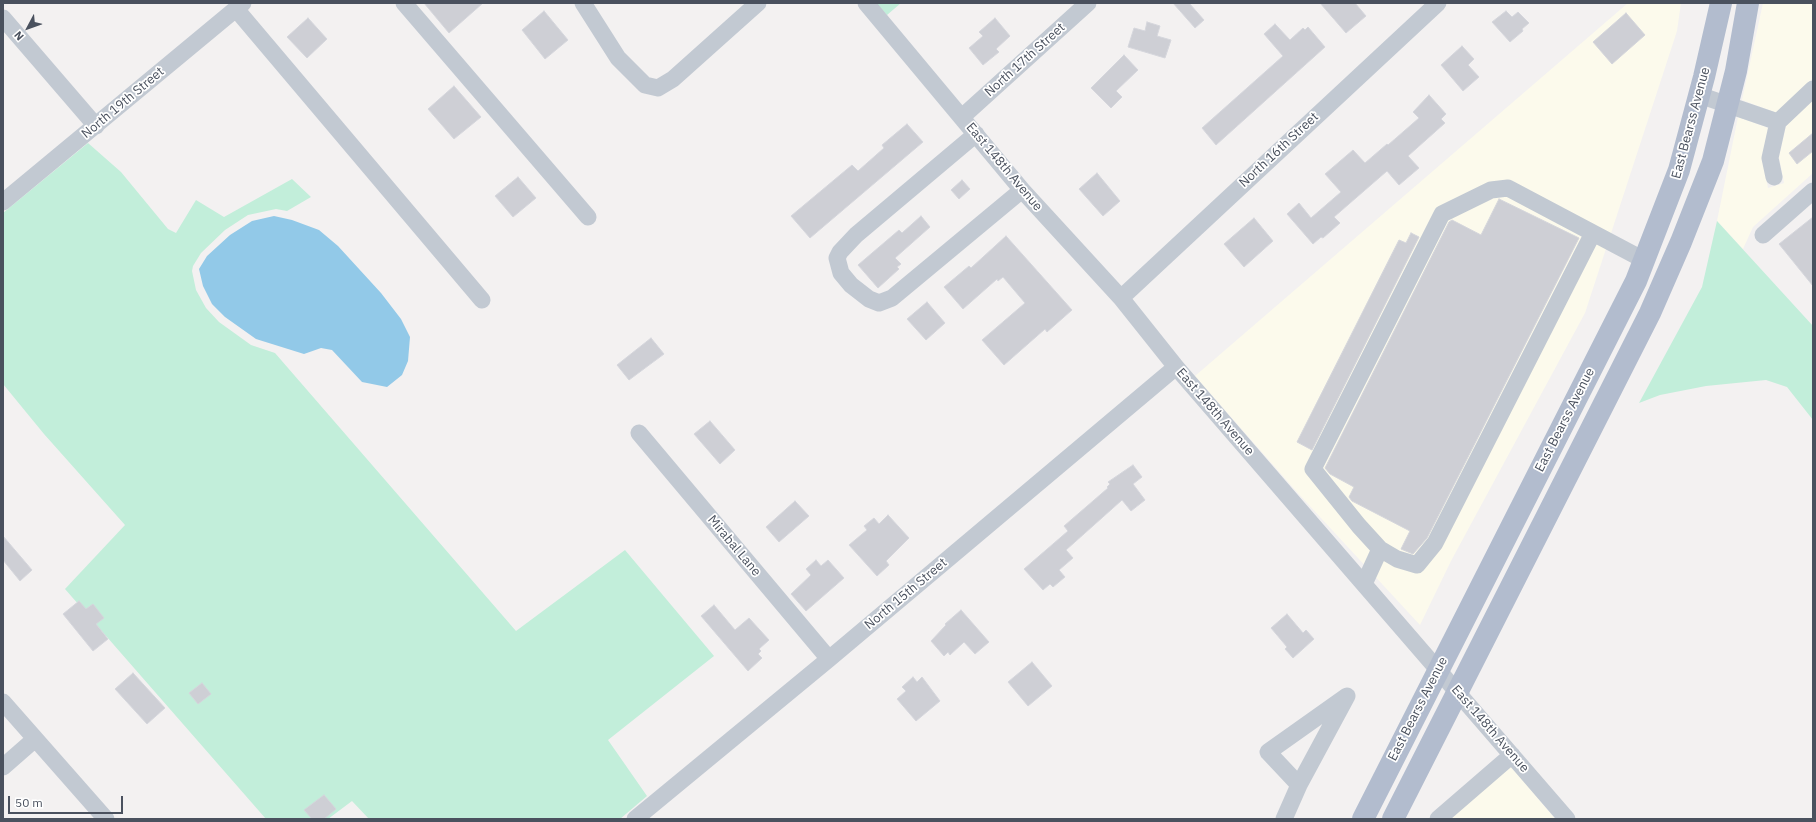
<!DOCTYPE html>
<html>
<head>
<meta charset="utf-8">
<style>
	body { margin:0 }
	#map { position:relative; width:1816px; height:822px; overflow:hidden; background:#f3f1f1; font-family:"IBM Plex Sans",sans-serif }
	canvas { display:block }
	.frame { position:absolute; inset:0; border:4px solid #4a515e; pointer-events:none }
	.north { position:absolute; left:8px; top:8px; width:40px; height:40px; -webkit-text-stroke:3px #fff; paint-order:stroke; rotate:229deg; font-size:11px; font-weight:700; line-height:16px; text-align:center; color:#4a515e }
	.north::after { content:''; display:block; margin:auto; width:14px; height:18px; background:#4a515e; clip-path:polygon(50% 0,100% 100%,50% 72%,0 100%) }
	.scale { position:absolute; left:8px; top:796px; width:115px; height:18px; box-sizing:border-box; border:2px solid #4a515e; border-top:0; padding-left:5px; font-size:12px; line-height:14px; white-space:nowrap; color:#4a515e; -webkit-text-stroke:3px #fff; paint-order:stroke }
</style>
</head>
<body>
<div id="map">
<canvas width="1816" height="822"></canvas>
<div class="frame"></div>
<div class="north">N</div>
<div class="scale">50 m</div>
</div>
<script>
const ctx = document.querySelector('canvas').getContext('2d');
ctx.lineJoin = 'round';
function fillPath(path, color) {
  ctx.fillStyle = color;
  ctx.fill(path, 'evenodd');
}
function poly(rows) {
  const path = new Path2D();
  for (const r of rows) {
    path.moveTo(r[0], r[1]);
    for (let i = 2; i < r.length; i += 2) path.lineTo(r[i], r[i + 1]);
  }
  return path;
}
function stroke(path, color, width, dash) {
  ctx.strokeStyle = color;
  ctx.lineWidth = width;
  ctx.lineCap = dash ? 'butt' : 'round';
  ctx.setLineDash(dash || []);
  ctx.stroke(path);
}
function label(font, color, halo, rows, align = 'center') {
  ctx.font = font + ' "IBM Plex Sans",sans-serif';
  ctx.lineWidth = 3.5;
  ctx.setLineDash([]);
  ctx.textBaseline = 'middle';
  ctx.strokeStyle = halo;
  ctx.fillStyle = color;
  for (const [text, x, y, turn = 0] of rows) {
    ctx.save();
    ctx.translate(x, y);
    ctx.rotate((+turn || 0) * Math.PI / 180);
    ctx.textAlign = isNaN(turn) ? turn : align;
    if (halo) ctx.strokeText(text, 0, 0);
    ctx.fillText(text, 0, 0);
    ctx.restore();
  }
}
fillPath(poly([
	[1628,3,1681,3,1677,31,1585,313,1451,561,1420,625,1296,491,1195,376],
	[1763,3,1813,3,1813,78,1777,113,1742,100],
	[1813,100,1813,173,1753,227,1743,249,1717,221,1738,117,1768,128,1762,158,1768,188,1784,183,1779,157,1786,126],
	[1511,766,1555,819,1450,819]
]), '#fcfaec');
fillPath(poly([
	[876,3,901,3,887,15],
	[88,143,121,172,168,229,176,233,196,200,224,217,292,179,311,197,287,211,276,209,248,215,225,230,201,253,193,266,192,271,196,290,206,308,219,322,251,345,275,353,516,631,625,550,714,656,608,740,647,796,620,819,369,819,352,801,328,819,266,819,65,589,125,525,44,434,3,384,3,213],
	[1717,221,1813,326,1813,420,1787,387,1766,380,1706,386,1660,395,1639,403,1702,287]
]), '#c2eeda');
fillPath(poly([
	[274,216,292,220,319,230,338,246,381,293,401,319,410,337,408,361,402,375,387,387,362,382,332,350,321,348,304,354,256,339,225,317,212,304,203,286,199,269,207,256,230,235,252,221]
]), '#92c9e8');
const building = poly([
	[424,3,483,3,449,33,424,3],
	[1173,3,1189,3,1204,20,1195,28,1173,3],
	[1320,3,1355,3,1366,16,1346,33,1320,3],
	[544,11,568,40,545,59,522,30,544,11],
	[1506,11,1512,17,1518,12,1529,23,1522,29,1523,31,1510,42,1492,22,1506,11],
	[1626,13,1645,35,1612,64,1593,42,1626,13],
	[308,18,327,39,307,58,287,37,308,18],
	[995,18,1010,36,996,49,999,52,983,65,969,48,983,36,979,32,995,18],
	[1147,22,1160,26,1157,36,1171,40,1165,58,1128,47,1134,28,1145,31,1147,22],
	[1275,24,1290,40,1303,28,1305,30,1308,27,1325,47,1216,145,1202,128,1283,56,1264,34,1275,24],
	[1462,46,1474,59,1468,65,1479,77,1463,91,1441,65,1462,46],
	[1124,55,1138,70,1116,91,1122,97,1111,108,1091,88,1124,55],
	[454,86,481,117,454,139,428,109,454,86],
	[1429,95,1446,114,1441,119,1445,123,1408,156,1419,168,1399,185,1387,171,1334,217,1340,223,1323,238,1321,237,1313,244,1287,214,1299,203,1311,218,1341,192,1325,174,1353,150,1365,163,1387,144,1388,145,1419,118,1413,112,1429,95],
	[907,124,923,142,810,238,791,216,852,165,858,171,884,148,882,145,907,124],
	[1813,133,1813,151,1797,164,1789,153,1813,133],
	[1097,173,1120,201,1103,216,1079,189,1097,173],
	[518,177,536,198,513,217,495,196,518,177],
	[962,180,970,189,959,199,951,190,962,180],
	[1499,199,1579,238,1427,538,1413,554,1401,549,1410,531,1352,501,1349,497,1354,487,1330,474,1325,468,1449,222,1452,220,1481,235,1499,199],
	[921,216,930,227,895,258,901,264,897,267,899,269,878,288,858,265,899,230,902,233,921,216],
	[1813,217,1813,286,1779,244,1813,217],
	[1254,218,1273,241,1244,267,1224,244,1254,218],
	[1411,233,1419,237,1312,450,1297,442,1399,240,1406,243,1411,233],
	[1006,236,1072,310,1047,332,1045,329,1004,365,982,340,1025,303,1003,277,998,281,997,279,963,309,944,287,969,266,971,268,1006,236],
	[927,302,945,323,926,340,907,319,927,302],
	[651,338,664,354,629,380,617,365,651,338],
	[710,421,735,450,720,464,694,434,710,421],
	[1133,465,1142,477,1133,484,1145,500,1131,511,1122,500,1066,550,1073,558,1059,570,1065,577,1053,587,1050,584,1043,590,1024,569,1068,531,1064,526,1108,488,1107,487,1110,484,1108,482,1133,465],
	[795,501,809,516,779,542,766,527,795,501],
	[888,515,909,538,886,561,889,565,877,576,849,545,867,530,864,526,874,518,879,524,888,515],
	[3,536,32,570,20,581,3,560,3,536],
	[816,560,821,566,828,560,844,578,806,611,791,594,811,575,806,569,816,560],
	[79,601,86,609,93,604,104,618,96,624,108,639,93,651,63,614,79,601],
	[714,605,735,630,749,618,769,640,759,649,761,651,758,654,762,658,748,671,701,616,714,605],
	[961,610,989,642,975,654,964,642,950,655,948,652,944,656,931,641,946,625,945,624,961,610],
	[1287,614,1303,633,1306,630,1314,639,1293,658,1285,649,1287,647,1271,628,1287,614],
	[1032,662,1052,686,1028,706,1008,682,1032,662],
	[133,673,165,708,147,724,115,689,133,673],
	[913,677,917,682,922,677,940,701,916,721,897,699,906,691,902,687,913,677],
	[202,683,211,694,198,704,189,693,202,683],
	[324,795,336,809,324,819,312,819,304,810,324,795]
]);
fillPath(building, '#cecfd5');
stroke(building, '#d5d6dc', 1);
stroke(poly([
	[404,3,588,217],
	[583,3,618,58,645,85,658,88,673,79,758,3],
	[866,3,1022,190,1121,298,1176,367,1567,819],
	[236,9,482,300],
	[3,18,96,126],
	[1699,95,1778,122],
	[962,117,1088,3],
	[976,134,856,235,840,252,837,258,841,273,851,285,869,299,879,303,892,298,1022,190],
	[1774,177,1770,158,1778,122,1813,89],
	[3,202,243,3],
	[1593,233,1435,543,1417,565,1397,559,1380,549,1359,526,1313,469,1442,214,1491,190,1508,188,1644,260],
	[1763,235,1813,191],
	[1121,298,1438,3],
	[639,433,829,659],
	[1364,584,1380,549],
	[3,702,106,819],
	[3,767,35,739],
	[635,819,829,659,1176,367],
	[1284,819,1299,785,1347,696,1268,752,1299,785],
	[1438,819,1512,755]
]), '#c2c9d2', 17);
stroke(poly([
	[1363,819,1636,281,1679,170,1704,77,1721,3],
	[1393,819,1650,313,1681,242,1713,161,1736,71,1748,3]
]), '#b2bcce', 22);
label('13px', '#4a515e', '#fff', [
	["North 17th Street",1025,60,-42],
	["North 19th Street",123,103,-40],
	["East Bearss Avenue",1691,123,-75],
	["North 16th Street",1279,150,-43],
	["East 148th Avenue",1004,167,50],
	["East 148th Avenue",1215,412,49],
	["East Bearss Avenue",1565,420,-63],
	["Mirabal Lane",734,546,50],
	["North 15th Street",906,594,-40],
	["East Bearss Avenue",1418,709,-63],
	["East 148th Avenue",1490,729,49]
]);
</script>
</body>
</html>
